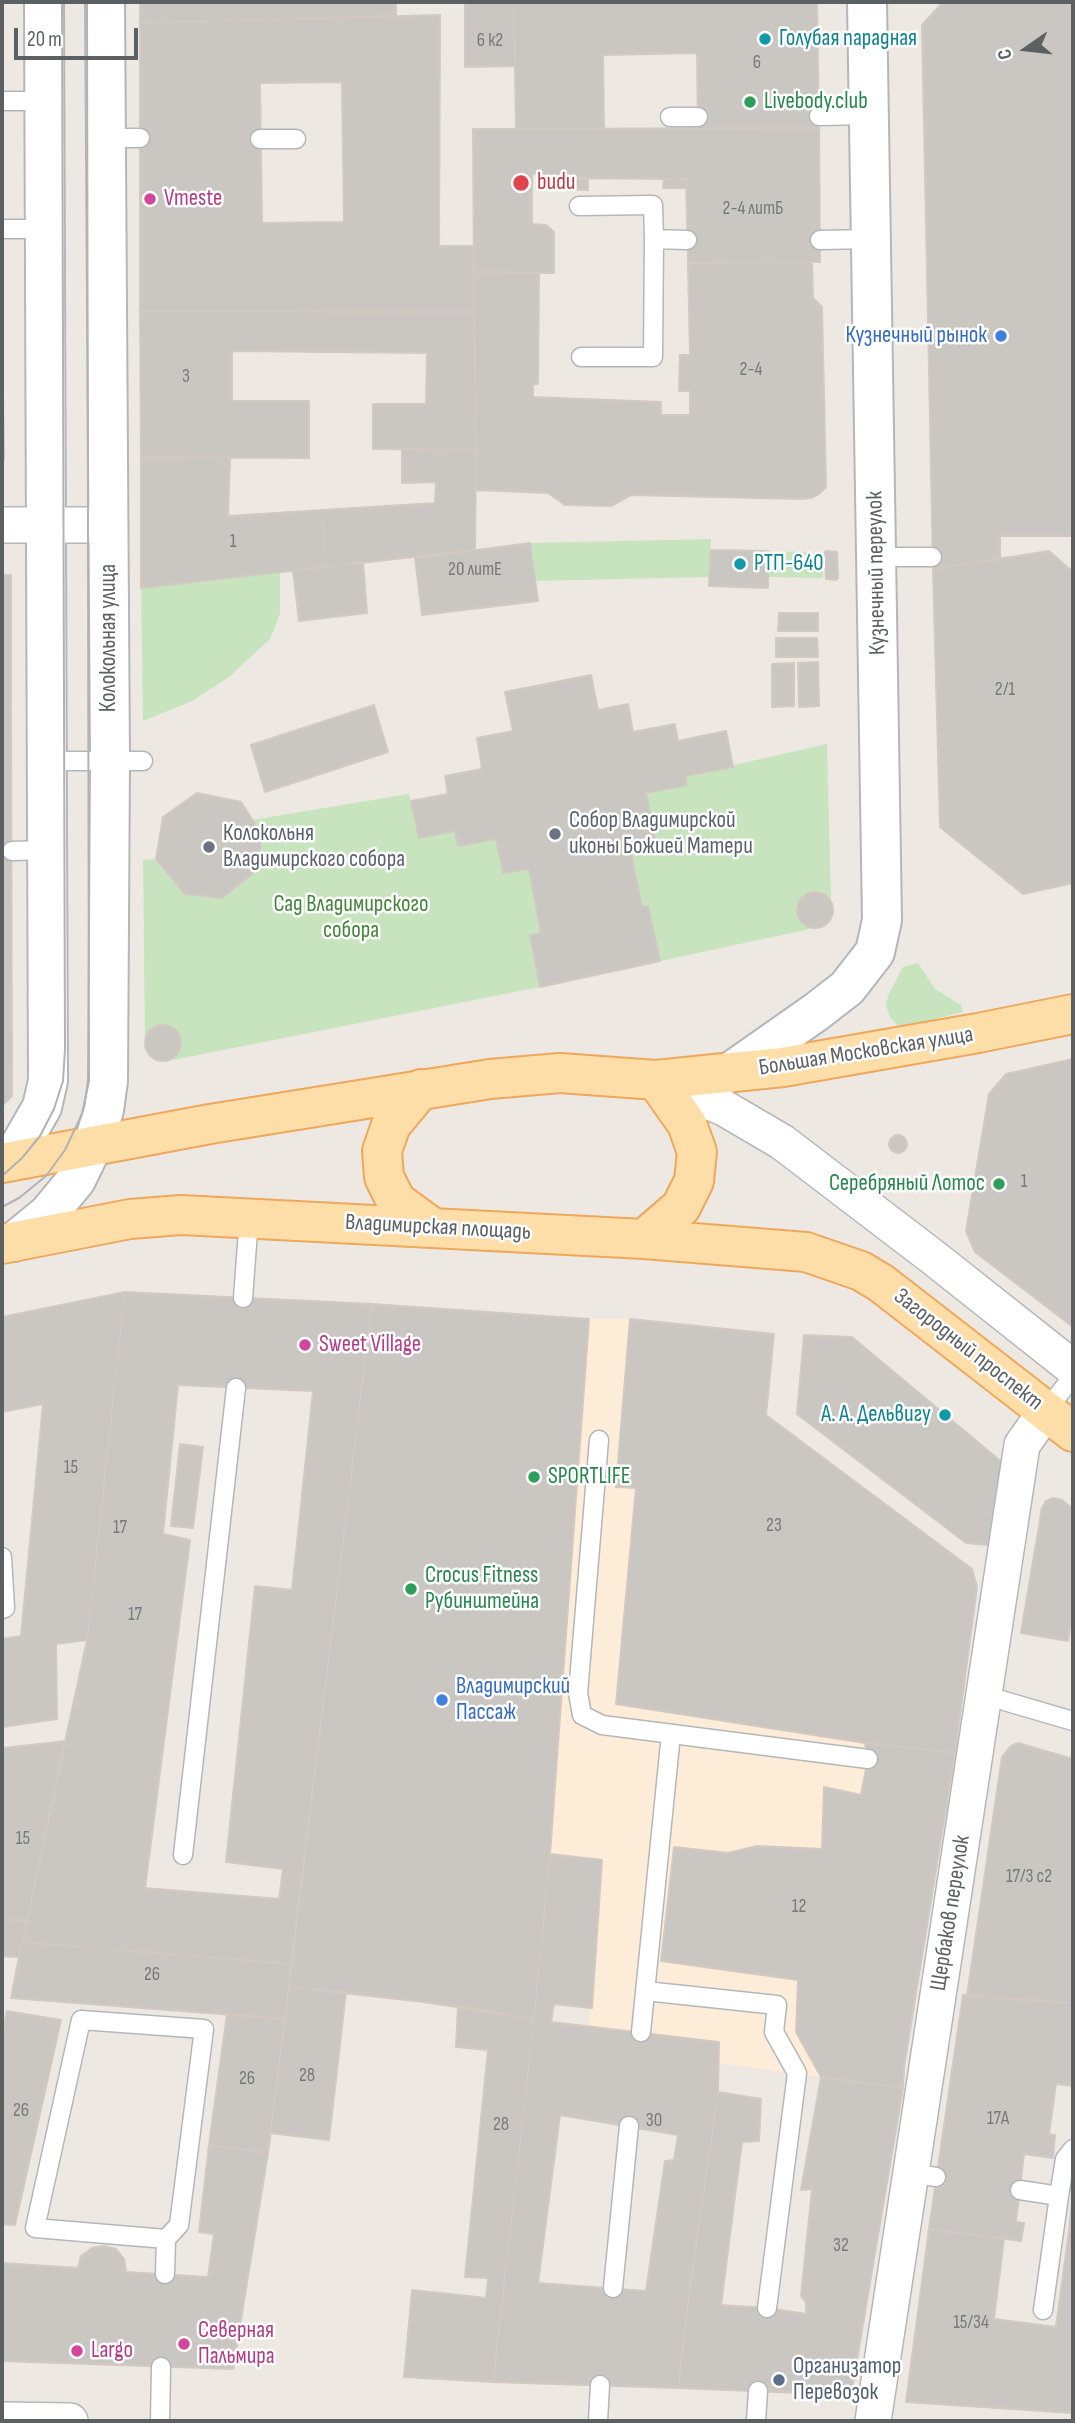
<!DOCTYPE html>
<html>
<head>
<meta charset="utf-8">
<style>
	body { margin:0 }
	#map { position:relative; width:1075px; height:2423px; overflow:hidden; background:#ede9e2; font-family:"Sofia Sans Condensed",sans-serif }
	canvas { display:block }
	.frame { position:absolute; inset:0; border:4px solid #5b6063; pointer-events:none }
	.north { position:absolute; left:991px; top:14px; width:70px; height:70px; -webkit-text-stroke:5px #fff; paint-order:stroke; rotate:256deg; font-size:19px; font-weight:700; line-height:28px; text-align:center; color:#5b6063 }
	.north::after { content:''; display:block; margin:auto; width:24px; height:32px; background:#5b6063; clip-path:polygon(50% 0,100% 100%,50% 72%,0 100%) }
	.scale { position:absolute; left:14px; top:28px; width:124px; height:32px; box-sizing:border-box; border:4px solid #5b6063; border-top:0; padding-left:9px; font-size:21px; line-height:24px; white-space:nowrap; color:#5b6063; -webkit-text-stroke:5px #fff; paint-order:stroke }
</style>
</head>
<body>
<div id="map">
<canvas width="1075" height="2423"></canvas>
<div class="frame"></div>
<div class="north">С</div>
<div class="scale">20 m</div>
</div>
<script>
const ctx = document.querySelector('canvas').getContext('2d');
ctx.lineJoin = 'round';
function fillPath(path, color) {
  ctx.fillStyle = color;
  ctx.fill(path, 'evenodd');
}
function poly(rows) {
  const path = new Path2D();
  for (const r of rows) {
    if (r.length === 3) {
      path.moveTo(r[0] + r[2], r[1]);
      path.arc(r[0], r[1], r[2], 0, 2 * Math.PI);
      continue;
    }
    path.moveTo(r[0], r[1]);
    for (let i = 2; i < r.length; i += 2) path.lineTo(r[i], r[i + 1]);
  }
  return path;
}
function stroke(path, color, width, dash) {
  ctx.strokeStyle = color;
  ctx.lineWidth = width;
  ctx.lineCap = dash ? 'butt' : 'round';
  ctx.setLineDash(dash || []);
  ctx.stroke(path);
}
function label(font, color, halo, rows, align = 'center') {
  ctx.font = font + ' "Sofia Sans Condensed",sans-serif';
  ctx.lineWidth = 5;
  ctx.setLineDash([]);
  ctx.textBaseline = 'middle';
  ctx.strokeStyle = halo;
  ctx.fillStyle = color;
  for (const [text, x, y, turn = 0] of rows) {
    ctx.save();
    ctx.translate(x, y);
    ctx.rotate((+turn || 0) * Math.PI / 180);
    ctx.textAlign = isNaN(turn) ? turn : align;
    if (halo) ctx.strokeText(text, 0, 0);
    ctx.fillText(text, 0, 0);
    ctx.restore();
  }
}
fillPath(poly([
	[372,1304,589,1319,634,1319,774,1334,766,1415,972,1569,977,1587,953,1770,904,2067,903,2088,718,2063,719,2042,589,2028,601,1859,551,1854,458,2006,346,1992,289,1987]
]), '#fdedd8');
fillPath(poly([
	[711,539,710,577,535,581,530,543],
	[769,551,822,553,823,578,769,577],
	[280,572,280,614,270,639,229,677,192,701,143,721,141,588],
	[827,744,831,900,819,891,804,894,796,905,798,919,810,929,660,961,648,906,642,907,630,848,646,793,686,785,685,776],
	[409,794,419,838,455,831,496,839,503,873,529,869,541,933,540,987,173,1060,182,1048,179,1033,168,1025,154,1027,145,1039,143,860,156,859,185,894,252,820],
	[918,963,935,989,961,1005,963,1012,908,1026,897,1025,890,1017,886,1006,888,996,903,967]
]), '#c7e4bf');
const building = poly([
	[140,2,396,2,396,16,140,23,140,2],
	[465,2,514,2,515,66,465,67,465,2],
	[514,2,817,2,819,128,698,129,697,53,603,55,604,129,516,129,514,2],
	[943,2,1073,2,1073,536,1000,536,1000,559,933,569,922,25,943,2],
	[440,15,439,246,474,246,474,312,140,311,140,23,440,15],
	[342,82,344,222,262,223,260,83,342,82],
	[2,33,3,33,2,177,2,33],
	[819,128,820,262,688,263,686,179,539,178,539,174,532,174,532,224,546,225,554,232,554,273,474,272,473,129,819,128],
	[2,177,3,207,3,330,2,330,2,177],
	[588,178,588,190,557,189,558,179,588,178],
	[664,179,686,179,687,188,663,188,664,179],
	[812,262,813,298,822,307,826,487,819,494,811,498,801,499,631,495,611,506,565,505,548,493,476,490,474,272,539,273,538,384,533,384,533,397,661,402,661,415,690,415,690,391,679,391,680,355,690,355,688,263,812,262],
	[140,311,474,312,476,450,373,449,373,404,426,404,427,353,232,351,232,401,309,401,309,458,141,457,140,311],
	[2,330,4,459,2,461,2,330],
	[402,449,476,450,475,550,325,567,323,510,435,503,436,482,402,483,402,449],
	[141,457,230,458,228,516,323,510,325,567,141,588,141,457],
	[530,543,538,601,422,615,415,558,530,543],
	[711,550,769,551,768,588,709,586,711,550],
	[827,551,837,552,838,578,836,580,826,579,825,552,827,551],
	[1049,551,1073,572,1073,883,1023,894,940,827,933,569,1049,551],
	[363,562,367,613,299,621,293,571,363,562],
	[2,575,11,575,11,706,2,706,2,575],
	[779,613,818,613,818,631,778,631,779,613],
	[776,638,817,638,818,657,776,657,776,638],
	[818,662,819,706,799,707,798,663,818,662],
	[794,663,794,706,772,707,772,664,794,663],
	[591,675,598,710,628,704,633,732,675,724,678,741,726,731,733,767,685,776,687,785,646,793,656,843,630,848,642,907,648,906,660,961,540,987,530,935,541,933,529,869,503,873,496,839,458,846,455,831,419,838,411,801,448,794,445,776,482,769,477,738,513,731,505,692,591,675],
	[374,705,388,752,265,792,251,745,374,705],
	[2,706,11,706,12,1090,12,1096,2,1106,2,706],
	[197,793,241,802,262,835,257,870,222,898,185,894,156,859,163,817,197,793],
	[815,910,18],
	[163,1043,18],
	[1073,1059,1073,1327,975,1252,966,1231,989,1094,1006,1074,1073,1059],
	[898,1144,9],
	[125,1292,372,1304,291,1964,22,1942,87,1640,125,1292],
	[178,1385,313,1391,292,1590,255,1586,226,1862,283,1869,279,1899,145,1888,190,1540,163,1534,178,1385],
	[125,1292,87,1640,56,1644,57,1719,2,1727,2,1639,21,1636,43,1404,2,1412,2,1317,125,1292],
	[372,1304,589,1319,550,1854,534,2019,424,2002,289,1987,372,1304],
	[630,1319,774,1334,766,1415,972,1569,977,1587,955,1753,865,1743,616,1704,636,1488,616,1487,630,1319],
	[804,1335,852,1337,1004,1464,988,1545,966,1543,797,1414,804,1335],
	[180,1444,203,1447,193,1528,171,1526,180,1444],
	[1053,1498,1062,1500,1073,1509,1073,1619,1071,1618,1068,1641,1021,1633,1042,1508,1046,1501,1053,1498],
	[66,1741,27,1921,2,1919,2,1758,4,1748,66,1741],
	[865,1743,955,1753,904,2067,903,2088,821,2077,796,2032,798,1980,661,1961,674,1847,728,1853,757,1846,822,1849,824,1787,861,1795,868,1759,865,1743],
	[1018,1743,1073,1759,1073,2003,967,1996,1002,1757,1011,1746,1018,1743],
	[550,1854,602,1860,592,2008,554,2004,551,2022,719,2042,718,2092,690,2284,678,2388,493,2382,534,2019,550,1854],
	[560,2115,678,2135,674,2160,665,2161,646,2291,538,2283,560,2115],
	[2,1919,27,1921,19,1957,2,1956,2,1919],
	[22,1942,291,1964,285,2019,11,1998,22,1942],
	[289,1987,346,1992,329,2140,270,2133,289,1987],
	[963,1995,1073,2003,1073,2086,1056,2084,1049,2134,1055,2135,1053,2158,1024,2154,1016,2222,1024,2223,1021,2241,929,2229,963,1995],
	[458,2006,534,2019,493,2382,404,2377,412,2290,486,2298,488,2278,465,2277,488,2050,456,2047,458,2006],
	[7,2011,61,2020,15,2225,2,2224,2,2034,7,2011],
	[227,2014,285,2019,268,2153,209,2145,227,2014],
	[821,2077,903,2088,851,2395,678,2388,691,2282,718,2092,761,2099,759,2141,742,2142,721,2305,767,2308,806,2314,806,2302,801,2296,812,2189,801,2190,821,2077],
	[209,2145,268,2153,233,2369,2,2361,2,2263,78,2268,81,2256,92,2248,104,2246,116,2249,124,2259,126,2272,208,2277,214,2234,199,2232,209,2145],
	[1073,2195,1073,2231,1069,2231,1073,2195],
	[929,2229,1004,2239,994,2319,1056,2327,1069,2231,1073,2231,1073,2413,906,2402,929,2229]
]);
fillPath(building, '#cac6c2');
stroke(building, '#d2c9c1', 2);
const service = poly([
	[3,101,44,101],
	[819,116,869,115],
	[670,117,698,117],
	[106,138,140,138],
	[260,139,296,139],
	[579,206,653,205,654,239,653,357,581,357],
	[3,229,45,229],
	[654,239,687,240],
	[820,240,871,239],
	[877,557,932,557],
	[47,761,143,761],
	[12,851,47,850],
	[243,1298,249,1218],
	[1046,1411,1073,1376],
	[599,1440,578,1693,582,1715,602,1725,868,1759],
	[2,1557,5,1608,2,1609],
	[984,1695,1073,1721],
	[183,1855,236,1388],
	[645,1991,777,2005,774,2032,797,2073,767,2308],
	[81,2020,204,2029,179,2225,166,2239,35,2228,81,2020],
	[641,2032,671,1734],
	[910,2173,936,2177],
	[1020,2190,1059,2196,1065,2159,1073,2149],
	[165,2274,166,2239],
	[613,2288,629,2126],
	[1043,2310,1059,2196],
	[160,2421,161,2367],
	[598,2421,600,2385],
	[756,2421,758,2391]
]);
const minor = poly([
	[2,525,109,525],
	[656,1080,724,1108,782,1142,934,1258,1073,1368],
	[2,2420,70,2421],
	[873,2421,1022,1445,1046,1411]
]);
const tertiary = poly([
	[729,1073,816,1012,847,988,875,952,882,920,867,2],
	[11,1161,42,1107,48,1081,44,2],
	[14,1242,48,1214,76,1180,93,1145,104,1110,108,1081,110,761,105,2]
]);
const primary = poly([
	[421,1089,391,1125,382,1151,384,1177,396,1201,433,1228],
	[2,1163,210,1124,490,1079,560,1073,656,1080,783,1067,978,1033,1073,1014],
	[644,1239,681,1207,694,1181,697,1152,687,1124,656,1080],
	[2,1244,130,1219,181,1215,644,1239,806,1252,861,1271,881,1283,1073,1432]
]);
stroke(service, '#b3b7ba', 21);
stroke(minor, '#b3b7ba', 38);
stroke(tertiary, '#b3b7ba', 42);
stroke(primary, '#eea75b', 42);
stroke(service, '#fff', 18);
stroke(minor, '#fff', 35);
stroke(tertiary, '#fff', 38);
stroke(primary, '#fddea8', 38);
stroke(poly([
	[2,1176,22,1158,40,1136,54,1109,63,1081,65,1049,62,2],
	[2,1207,19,1198,46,1176,65,1150,82,1114,89,1081,87,2]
]), '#b1b2b3', 2);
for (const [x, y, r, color] of [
	[765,39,7,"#0f9aa8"],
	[750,102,7,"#2e9e5b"],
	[521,183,9,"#e0444e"],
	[150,199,7,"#d1479c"],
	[1001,336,7,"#3f7fe0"],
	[740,564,7,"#0f9aa8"],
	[555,834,7,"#6b7280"],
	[209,847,7,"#6b7280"],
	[999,1184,7,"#2e9e5b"],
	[305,1345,7,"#d1479c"],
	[945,1415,7,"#0f9aa8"],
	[534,1477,7,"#2e9e5b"],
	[411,1589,7,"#2e9e5b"],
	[442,1700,7,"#3f7fe0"],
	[184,2344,7,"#d1479c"],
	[77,2351,7,"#d1479c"],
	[779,2380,7,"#5c6f8a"]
]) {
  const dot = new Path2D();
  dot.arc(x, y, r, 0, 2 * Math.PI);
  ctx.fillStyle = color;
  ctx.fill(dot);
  stroke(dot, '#fff', 2.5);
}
label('19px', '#777a7b', null, [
	["6 к2",490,41],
	["6",757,63],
	["2-4 литБ",753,209],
	["2-4",751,370],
	["3",186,377],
	["1",233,542],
	["20 литЕ",475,570],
	["2/1",1005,690],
	["1",1024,1182],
	["15",71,1468],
	["23",774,1526],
	["17",120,1528],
	["17",135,1615],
	["15",23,1839],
	["17/3 с2",1029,1877],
	["12",799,1907],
	["26",152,1975],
	["28",307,2076],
	["26",247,2079],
	["26",21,2111],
	["17А",998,2119],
	["30",654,2121],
	["28",501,2125],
	["32",841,2246],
	["15/34",971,2323]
]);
label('23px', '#0d838f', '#fff', [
	["Голубая парадная",779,39],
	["РТП-640",754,564],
	["А. А. Дельвигу",931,1415,"right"]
], 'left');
label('23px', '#27864d', '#fff', [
	["Livebody.club",764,102],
	["Серебряный Лотос",985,1184,"right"],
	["SPORTLIFE",548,1477],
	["Crocus Fitness",425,1576],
	["Рубинштейна",425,1602]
], 'left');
label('23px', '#be3a42', '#fff', [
	["budu",537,183]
], 'left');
label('23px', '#b23c85', '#fff', [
	["Vmeste",164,199],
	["Sweet Village",319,1345],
	["Северная",198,2331],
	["Пальмира",198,2357],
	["Largo",91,2351]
], 'left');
label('23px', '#366cbe', '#fff', [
	["Кузнечный рынок",987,336],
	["Владимирский",456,1687,"left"],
	["Пассаж",456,1713,"left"]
], 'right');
label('23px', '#5b6063', '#fff', [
	["Кузнечный переулок",877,573,-91],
	["Колокольная улица",109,638,-90],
	["Большая Московская улица",866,1052,-9],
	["Владимирская площадь",438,1228,3],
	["Загородный проспект",968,1350,38],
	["Щербаков переулок",951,1913,-81]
]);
label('23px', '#5b616d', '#fff', [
	["Собор Владимирской",569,821],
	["иконы Божией Матери",569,847],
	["Колокольня",223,834],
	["Владимирского собора",223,860]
], 'left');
label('23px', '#438537', '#fff', [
	["Сад Владимирского",351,905],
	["собора",351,931]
]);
label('23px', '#4e5e75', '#fff', [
	["Организатор",793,2367],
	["Перевозок",793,2393]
], 'left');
</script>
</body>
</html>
